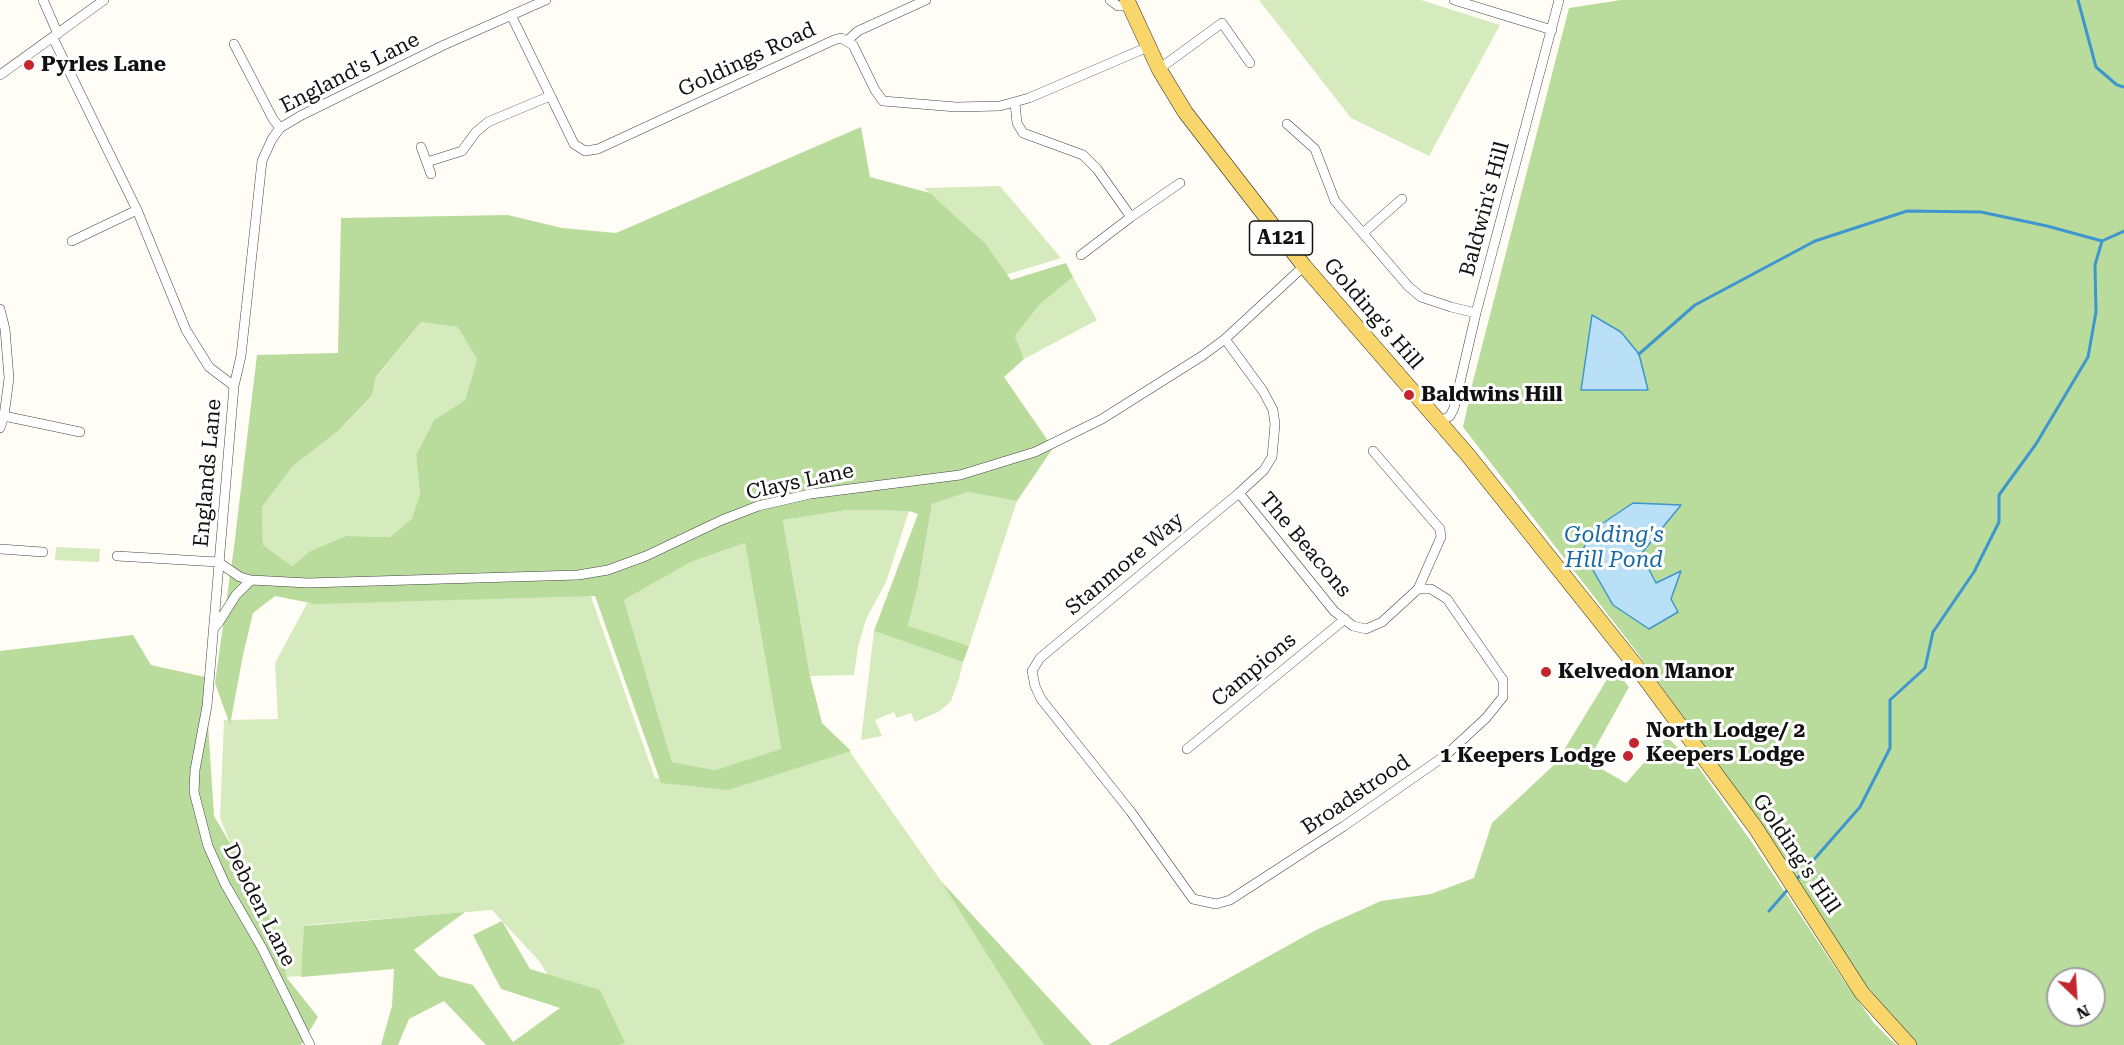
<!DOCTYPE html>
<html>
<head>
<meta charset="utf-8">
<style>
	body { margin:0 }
	#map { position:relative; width:2124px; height:1045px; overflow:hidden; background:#fffdf5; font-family:"Roboto Serif",serif }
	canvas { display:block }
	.north { position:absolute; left:2046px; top:967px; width:60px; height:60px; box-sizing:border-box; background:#fff; border:2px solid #a0a0a0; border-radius:50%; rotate:155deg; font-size:16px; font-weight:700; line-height:24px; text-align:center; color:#111 }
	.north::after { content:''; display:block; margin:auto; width:21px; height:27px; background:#c4262e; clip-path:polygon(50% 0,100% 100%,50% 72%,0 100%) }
</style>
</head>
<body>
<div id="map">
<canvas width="2124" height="1045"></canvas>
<div class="north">N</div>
</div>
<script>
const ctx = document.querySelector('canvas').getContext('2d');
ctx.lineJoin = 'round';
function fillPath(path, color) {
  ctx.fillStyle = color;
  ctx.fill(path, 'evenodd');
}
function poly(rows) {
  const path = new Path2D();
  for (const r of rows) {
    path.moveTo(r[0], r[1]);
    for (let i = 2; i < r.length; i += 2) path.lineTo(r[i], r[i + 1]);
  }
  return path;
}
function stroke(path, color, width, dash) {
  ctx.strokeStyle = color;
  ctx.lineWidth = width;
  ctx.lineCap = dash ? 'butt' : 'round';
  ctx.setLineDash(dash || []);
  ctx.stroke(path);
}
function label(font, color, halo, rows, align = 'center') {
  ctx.font = font + ' "Roboto Serif",serif';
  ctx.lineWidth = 6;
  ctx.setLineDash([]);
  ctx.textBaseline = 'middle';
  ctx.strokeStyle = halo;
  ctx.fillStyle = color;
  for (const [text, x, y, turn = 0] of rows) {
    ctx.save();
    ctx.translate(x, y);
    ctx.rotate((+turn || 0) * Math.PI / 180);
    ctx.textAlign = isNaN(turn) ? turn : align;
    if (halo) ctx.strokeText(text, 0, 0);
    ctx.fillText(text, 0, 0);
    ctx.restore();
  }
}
fillPath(poly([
	[1259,0,1421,0,1500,25,1429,156,1351,118],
	[1000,186,1061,258,1005,275,979,237,924,188],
	[1073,277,1097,320,1024,359,1015,336,1040,304],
	[421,322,459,327,477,359,465,400,434,420,416,455,420,494,413,519,390,537,346,536,310,551,292,566,263,545,262,507,293,466,338,431,372,397,376,378],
	[968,492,1017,501,969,646,908,627,918,586,932,504],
	[847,510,909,511,886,582,866,619,858,647,854,675,810,676,783,520],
	[745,543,781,750,715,770,672,762,624,600,691,562],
	[56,547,100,549,99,562,55,560],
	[589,591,655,778,723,784,845,745,946,888,1044,1045,592,1045,539,961,492,910,306,925,303,976,285,977,220,818,224,720,278,719,275,663,310,598],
	[874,631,963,662,959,679,951,701,940,711,915,722,911,713,897,718,894,712,875,720,882,736,861,740]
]), '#d5ebbd');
fillPath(poly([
	[1621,0,2124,0,2124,1045,1917,1045,1853,970,1759,825,1689,725,1636,651,1463,427,1473,381,1569,8],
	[1680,506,1641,554,1656,583,1681,572,1671,599,1594,529],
	[2058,979,2094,979,2094,1015,2058,1015],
	[861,127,870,177,930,193,984,242,1011,280,1066,263,1073,277,1040,304,1015,336,1024,359,1004,377,1053,448,1017,501,968,492,932,504,918,586,908,626,969,646,963,662,874,631,918,514,909,511,847,510,783,520,810,676,822,723,851,751,728,790,661,783,595,596,316,604,275,596,253,613,243,655,230,725,215,683,234,547,257,355,338,353,341,218,508,215,562,228,616,233],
	[421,322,458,327,477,359,465,400,434,420,416,455,420,494,412,519,390,537,346,536,310,551,292,566,263,545,262,507,293,466,338,431,372,396,376,377],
	[745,543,781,749,715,770,672,762,624,600,691,562],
	[133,635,151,665,205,677,214,816,266,905,287,978,318,1017,301,1045,0,1045,0,651],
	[1614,668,1629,687,1588,761,1626,783,1667,737,1699,768,1753,844,1844,981,1874,1023,1896,1045,1108,1045,1316,930,1381,901,1431,894,1474,878,1492,823,1556,763],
	[941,881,1092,1045,1044,1045],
	[465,912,414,950,439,976,473,985,513,1042,560,1008,501,989,473,935,502,921,530,969,600,990,625,1043,618,1045,486,1045,444,1001,409,1019,398,1045,381,1045,392,1006,394,969,301,977,304,926]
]), '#b9dc9c');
const water = poly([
	[1592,315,1621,332,1639,354,1648,390,1581,390,1592,315],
	[1633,503,1681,505,1641,554,1656,583,1681,571,1671,599,1678,612,1649,629,1613,605,1582,551,1594,529,1633,503]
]);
fillPath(water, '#b9e0f7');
stroke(water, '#3f96cf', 1.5);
stroke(poly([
	[2078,0,2096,67,2117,85,2124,87],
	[1639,354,1695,305,1815,241,1907,211,1981,212,2047,226,2102,241,2124,231],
	[1796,880,1860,807,1890,748,1890,700,1925,668,1933,632,1974,572,1999,522,1999,495,2036,444,2088,357,2096,312,2095,265,2102,241],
	[1769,911,1790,887]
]), '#3f96cf', 3);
const street = poly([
	[43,0,58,34],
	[1110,0,1118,6,1129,6],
	[1454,0,1552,30],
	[511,15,574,144,585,151,598,149,834,40,841,38,853,45,875,90,883,101,956,107,1000,106,1029,98,1148,47],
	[53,38,137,210,186,330,209,367,234,386],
	[848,40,858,31,926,0],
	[234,44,273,119,280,128],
	[1159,69,1222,23,1250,63],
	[0,75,104,0],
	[1015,103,1017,123,1023,133,1083,155,1097,169,1131,217],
	[1287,124,1315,149,1335,201,1408,286,1421,297,1451,307,1476,313],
	[421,147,431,174],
	[427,162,462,151,476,132,488,122,550,96],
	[1363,233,1402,199],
	[72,241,137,210],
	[1081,255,1131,217,1180,183],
	[0,309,5,329,9,378,4,416,0,428],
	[1225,339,1263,391,1273,410,1275,424,1272,457,1264,470,1239,493,1040,658,1032,671,1035,686,1041,699,1131,812,1193,899,1216,904,1230,900,1344,826,1446,755,1486,718,1503,697,1503,680,1447,599,1431,589,1418,589,1382,622,1366,629,1353,626,1334,611,1239,493],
	[4,416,80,432],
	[1439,422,1450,416,1454,408,1476,313,1559,0],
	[1373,451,1440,529,1441,537,1418,589],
	[0,549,43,552],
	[117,556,218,562,240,577,251,580,308,583,578,575,608,570,646,556,722,520,758,506,810,494,960,475,1035,452,1102,419,1202,356,1225,339,1304,266],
	[214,628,219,622,236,595,251,580],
	[1187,749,1345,619],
	[310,1045,262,948,225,884,208,846,194,792,195,770,207,706,234,386,241,356,262,161,272,139,280,128,300,116,444,45,546,0]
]);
const primary = poly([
	[1127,0,1159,69,1185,112,1304,266,1467,454,1636,666,1755,827,1862,993,1909,1045]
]);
stroke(street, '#444', 10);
stroke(primary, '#222', 16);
stroke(street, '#fff', 9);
stroke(primary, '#f9d66b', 15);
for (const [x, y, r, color] of [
	[29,65,6,"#c4262e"],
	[1409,395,6,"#c4262e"],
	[1546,672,6,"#c4262e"],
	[1634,743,6,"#c4262e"],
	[1628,756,6,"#c4262e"]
]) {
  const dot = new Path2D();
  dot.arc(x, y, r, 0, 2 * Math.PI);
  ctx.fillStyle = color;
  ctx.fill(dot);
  stroke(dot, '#fff', 2);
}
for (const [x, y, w] of [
	[1281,238,63]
]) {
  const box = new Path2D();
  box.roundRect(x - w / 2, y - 17, w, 34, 4.5);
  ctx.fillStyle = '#fff';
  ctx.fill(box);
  stroke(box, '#111', 1.5);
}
label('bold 20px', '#111', null, [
	["A121",1281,238]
]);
label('21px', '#111', '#fff', [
	["Goldings Road",747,60,-25],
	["England's Lane",350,73,-27],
	["Baldwin's Hill",1485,209,-75],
	["Golding's Hill",1373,314,49],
	["Englands Lane",208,473,-85],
	["Clays Lane",800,482,-12],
	["The Beacons",1305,545,50],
	["Stanmore Way",1125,564,-40],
	["Campions",1254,670,-40],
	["Broadstrood",1356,795,-34],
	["Golding's Hill",1796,854,56],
	["Debden Lane",259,905,63]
]);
label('bold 21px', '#111', '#fff', [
	["Pyrles Lane",41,65],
	["Baldwins Hill",1421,395],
	["Kelvedon Manor",1558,672],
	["North Lodge/ 2",1646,731],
	["Keepers Lodge",1646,755],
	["1 Keepers Lodge",1616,756,"right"]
], 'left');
label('italic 22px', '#1768a6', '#fff', [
	["Golding's",1614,536],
	["Hill Pond",1614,561]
]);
</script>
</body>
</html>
